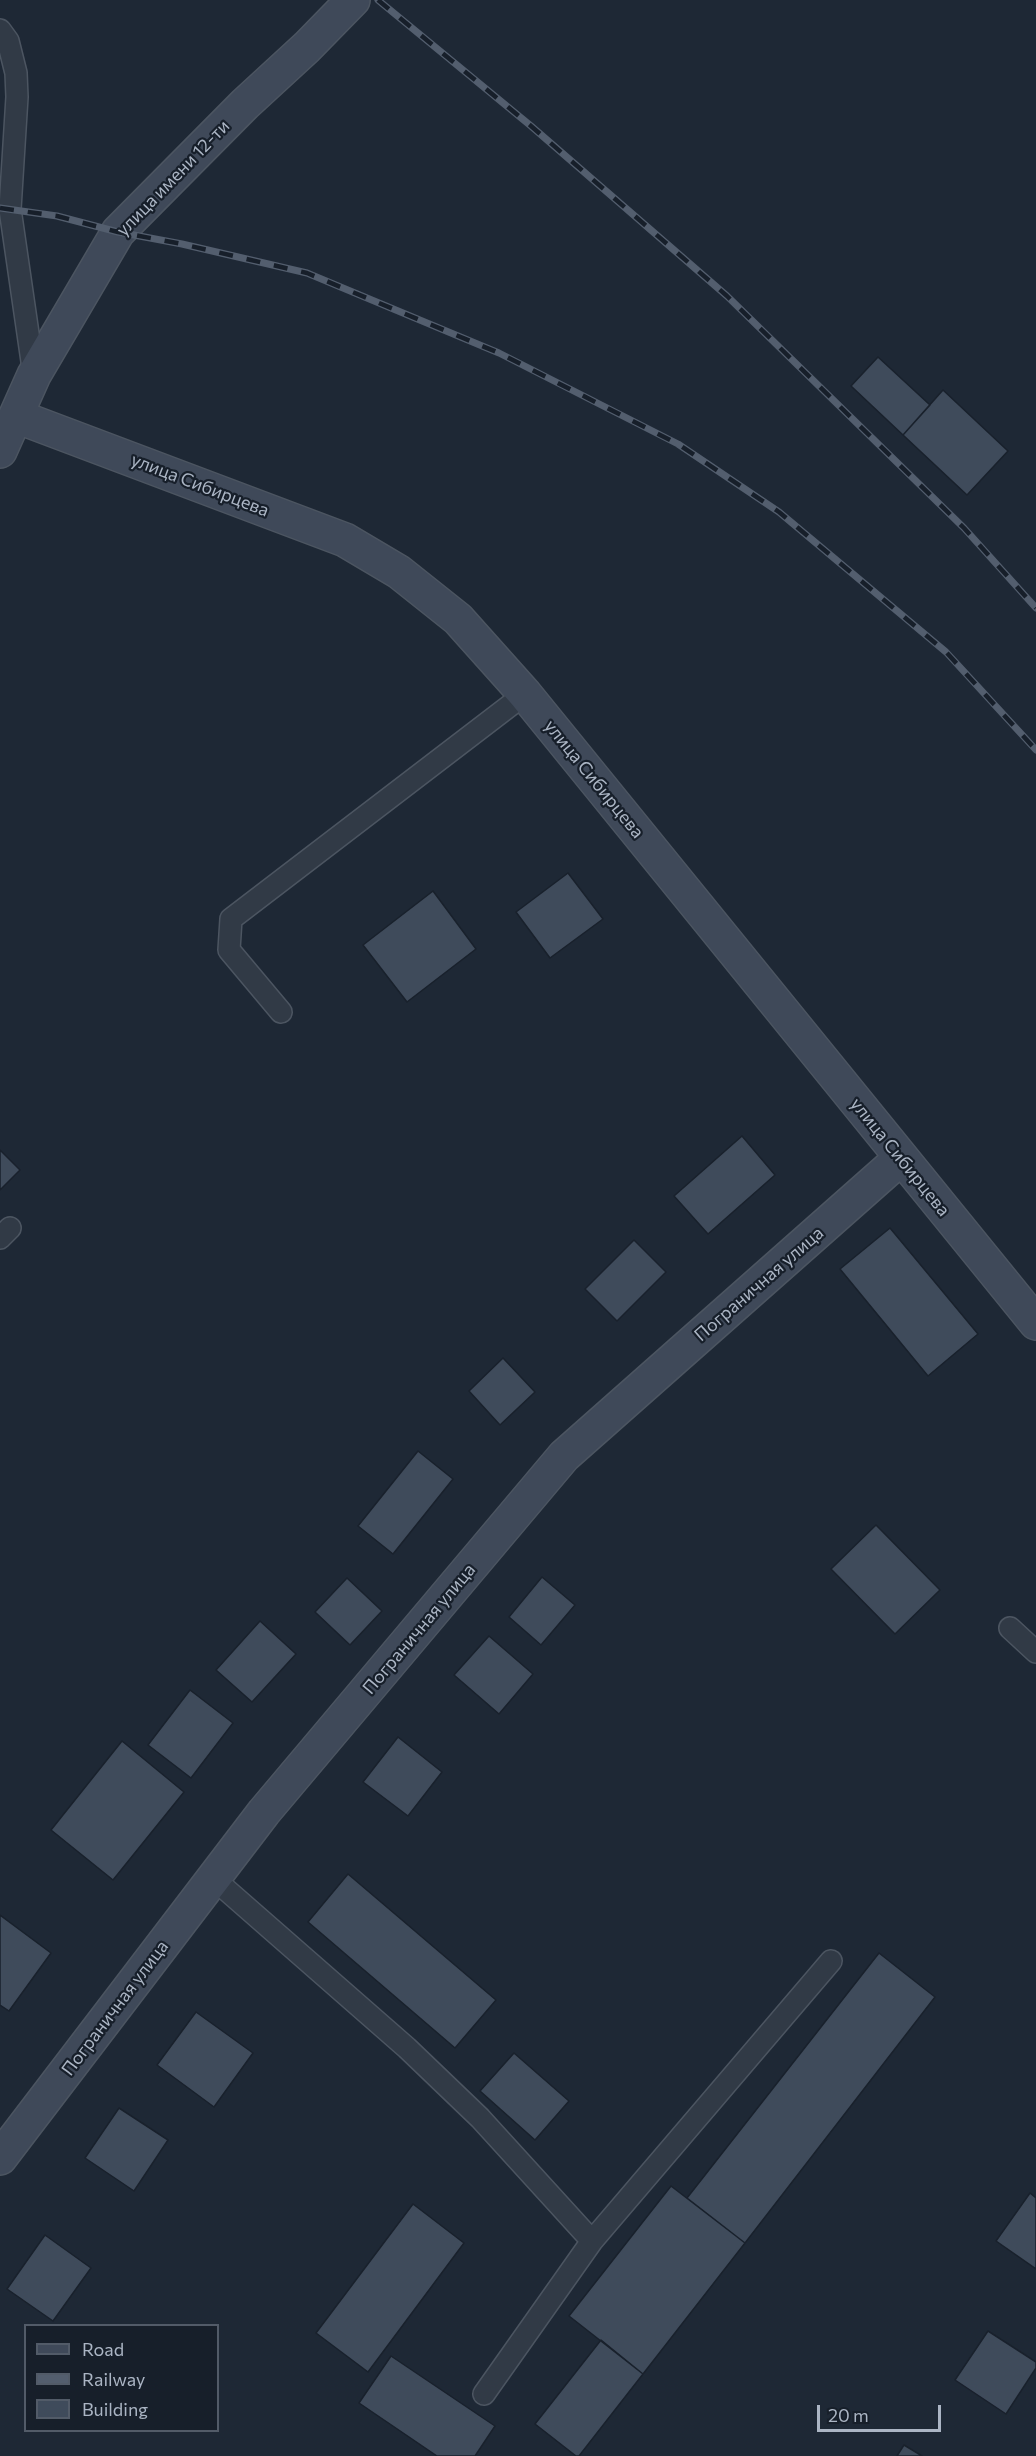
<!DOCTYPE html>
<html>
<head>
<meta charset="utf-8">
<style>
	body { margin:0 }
	#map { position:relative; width:1036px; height:2456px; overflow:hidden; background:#1e2835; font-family:Commissioner,sans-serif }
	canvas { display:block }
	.legend { position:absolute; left:24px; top:2324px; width:195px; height:108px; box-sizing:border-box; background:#171f2a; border:2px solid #525b68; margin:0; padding:8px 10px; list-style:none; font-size:18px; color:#abb5c4 }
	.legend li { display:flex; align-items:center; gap:12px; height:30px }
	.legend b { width:30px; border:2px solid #525b68 }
	.scale { position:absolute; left:817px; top:2405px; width:124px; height:27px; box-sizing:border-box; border:3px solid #abb5c4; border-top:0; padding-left:8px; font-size:18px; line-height:21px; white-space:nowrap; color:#abb5c4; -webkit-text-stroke:4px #171f2a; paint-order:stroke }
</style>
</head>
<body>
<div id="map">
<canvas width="1036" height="2456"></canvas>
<ul class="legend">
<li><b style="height:8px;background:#3f4959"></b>Road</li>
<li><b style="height:8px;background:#535e6e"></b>Railway</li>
<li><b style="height:16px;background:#3f4b5b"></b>Building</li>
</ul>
<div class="scale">20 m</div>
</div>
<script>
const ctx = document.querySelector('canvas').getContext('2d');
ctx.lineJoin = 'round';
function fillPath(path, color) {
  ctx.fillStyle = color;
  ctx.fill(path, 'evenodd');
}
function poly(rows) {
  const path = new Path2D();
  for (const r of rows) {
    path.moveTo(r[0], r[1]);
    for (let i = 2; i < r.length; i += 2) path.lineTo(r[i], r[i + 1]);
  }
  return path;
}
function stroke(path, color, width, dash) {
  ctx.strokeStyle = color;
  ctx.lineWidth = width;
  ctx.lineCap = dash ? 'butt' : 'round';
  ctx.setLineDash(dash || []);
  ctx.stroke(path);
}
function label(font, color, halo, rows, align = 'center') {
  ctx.font = font + ' Commissioner,sans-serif';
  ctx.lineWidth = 4.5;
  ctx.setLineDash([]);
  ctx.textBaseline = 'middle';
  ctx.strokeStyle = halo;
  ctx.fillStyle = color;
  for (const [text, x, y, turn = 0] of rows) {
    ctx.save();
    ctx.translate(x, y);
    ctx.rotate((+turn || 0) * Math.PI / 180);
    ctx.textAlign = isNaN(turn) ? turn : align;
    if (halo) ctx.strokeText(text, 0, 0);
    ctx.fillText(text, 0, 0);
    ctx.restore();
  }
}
const building = poly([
	[878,357,930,405,903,435,851,386,878,357],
	[943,390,1008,451,967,495,903,435,943,390],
	[568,873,603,919,550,958,516,912,568,873],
	[433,891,476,949,407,1002,363,945,433,891],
	[742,1136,775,1175,708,1234,674,1196,742,1136],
	[0,1150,20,1170,0,1190,0,1150],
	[890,1228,978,1334,928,1376,840,1269,890,1228],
	[634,1240,666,1272,617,1321,585,1289,634,1240],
	[503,1358,535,1392,500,1425,469,1391,503,1358],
	[418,1451,453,1479,393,1554,358,1526,418,1451],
	[876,1525,940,1590,895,1634,831,1569,876,1525],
	[542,1577,575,1605,541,1645,509,1617,542,1577],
	[347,1578,382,1611,350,1645,315,1612,347,1578],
	[260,1621,296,1654,252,1702,216,1670,260,1621],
	[489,1636,533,1674,499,1714,454,1675,489,1636],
	[190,1690,233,1723,191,1778,148,1745,190,1690],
	[398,1737,442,1772,408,1816,363,1782,398,1737],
	[122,1741,184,1792,113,1880,51,1830,122,1741],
	[348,1874,496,2000,455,2048,308,1922,348,1874],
	[0,1915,51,1953,9,2011,0,2005,0,1915],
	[879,1953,935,1997,745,2243,687,2198,879,1953],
	[196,2012,253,2053,214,2107,157,2065,196,2012],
	[514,2053,569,2101,535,2140,480,2091,514,2053],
	[119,2108,168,2140,134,2191,85,2158,119,2108],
	[671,2186,745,2243,643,2374,569,2316,671,2186],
	[1030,2193,1036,2198,1036,2269,996,2241,1030,2193],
	[413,2204,464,2243,368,2372,316,2333,413,2204],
	[45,2235,91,2268,53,2321,7,2289,45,2235],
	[988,2331,1036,2362,1036,2368,1006,2414,955,2380,988,2331],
	[601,2340,643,2374,579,2456,576,2456,535,2424,601,2340],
	[391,2356,495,2426,475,2456,437,2456,359,2403,391,2356],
	[904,2445,922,2456,897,2456,904,2445]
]);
fillPath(building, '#3f4b5b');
stroke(building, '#19212c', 1.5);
const lane = poly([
	[0,30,8,41,16,73,17,97,10,209,34,375],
	[281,1012,229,950,231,919,525,694],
	[0,1238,10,1228],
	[1010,1628,1036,1652],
	[214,1879,407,2048,480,2118,592,2241,484,2394],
	[592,2241,831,1961]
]);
const secondary = poly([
	[16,416,345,540,399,572,458,619,525,694,1036,1323],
	[0,451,34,375,118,232,245,104,307,47,353,0],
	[0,2158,264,1812,564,1456,901,1158]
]);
stroke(lane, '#4c5561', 24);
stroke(secondary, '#4c5561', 36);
stroke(lane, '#313a46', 21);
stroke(secondary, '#3f4959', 33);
const rail = poly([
	[378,0,531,126,727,296,964,528,1036,608],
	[0,208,57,216,118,232,182,244,307,273,499,353,678,444,779,512,946,652,1036,750]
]);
stroke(rail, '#535e6e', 7);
stroke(rail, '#171f2a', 4.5, [14]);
label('18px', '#abb5c4', '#171f2a', [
	["улица имени 12-ти",173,178,-46],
	["улица Сибирцева",200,485,21],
	["улица Сибирцева",594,779,51],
	["улица Сибирцева",900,1157,51],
	["Пограничная улица",759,1284,-41],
	["Пограничная улица",419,1629,-50],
	["Пограничная улица",115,2008,-53]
]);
</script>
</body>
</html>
